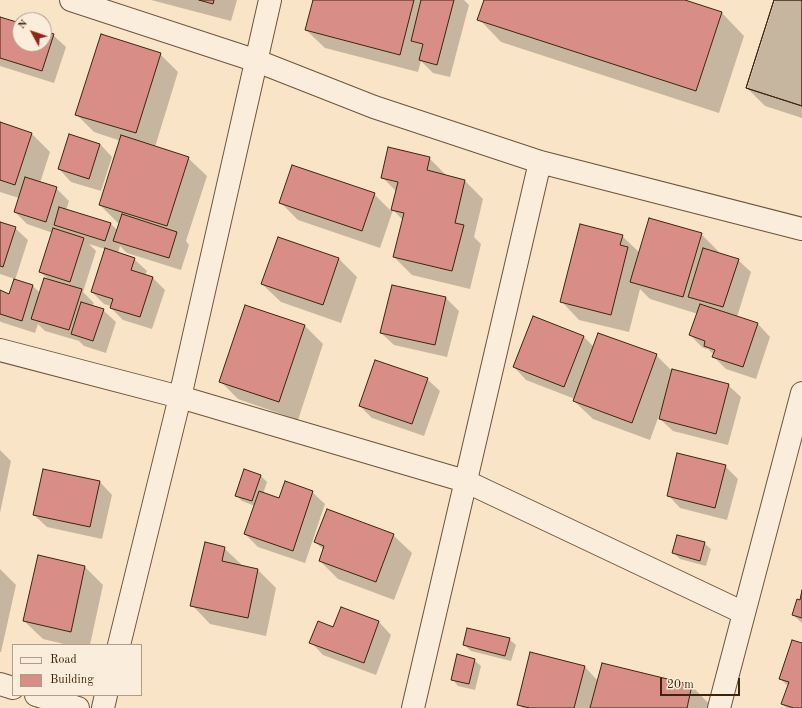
<!DOCTYPE html>
<html>
<head>
<meta charset="utf-8">
<style>
	body { margin:0 }
	#map { position:relative; width:802px; height:708px; overflow:hidden; background:#f9e4c7; font-family:"Old Standard TT",serif }
	canvas { display:block }
	.legend { position:absolute; left:12px; top:644px; width:130px; height:52px; box-sizing:border-box; background:#fbeddb; border:1px solid #af9d88; margin:0; padding:5px 7px; list-style:none; font-size:12px; color:#3c250b }
	.legend li { display:flex; align-items:center; gap:8px; height:20px }
	.legend b { width:20px; border:1px solid #af9d88 }
	.north { position:absolute; left:12px; top:12px; width:40px; height:40px; box-sizing:border-box; background:#fbeddb; border:1px solid #af9d88; border-radius:50%; rotate:310deg; font-size:11px; font-weight:700; line-height:16px; text-align:center; color:#3c250b }
	.north::after { content:''; display:block; margin:auto; width:14px; height:18px; background:#8f2418; clip-path:polygon(50% 0,100% 100%,50% 72%,0 100%) }
	.scale { position:absolute; left:660px; top:678px; width:80px; height:18px; box-sizing:border-box; border:2px solid #3c250b; border-top:0; padding-left:5px; font-size:12px; line-height:14px; white-space:nowrap; color:#3c250b; -webkit-text-stroke:3px #fbeddb; paint-order:stroke }
</style>
</head>
<body>
<div id="map">
<canvas width="802" height="708"></canvas>
<ul class="legend">
<li><b style="height:5px;background:#fbeddb"></b>Road</li>
<li><b style="height:11px;background:#d88e86"></b>Building</li>
</ul>
<div class="north">N</div>
<div class="scale">20 m</div>
</div>
<script>
const ctx = document.querySelector('canvas').getContext('2d');
ctx.lineJoin = 'round';
function fillPath(path, color) {
  ctx.fillStyle = color;
  ctx.fill(path, 'evenodd');
}
function poly(rows) {
  const path = new Path2D();
  for (const r of rows) {
    path.moveTo(r[0], r[1]);
    for (let i = 2; i < r.length; i += 2) path.lineTo(r[i], r[i + 1]);
  }
  return path;
}
function stroke(path, color, width, dash) {
  ctx.strokeStyle = color;
  ctx.lineWidth = width;
  ctx.lineCap = dash ? 'butt' : 'round';
  ctx.setLineDash(dash || []);
  ctx.stroke(path);
}
fillPath(poly([
	[151,0,237,0,231,21],
	[314,0,464,0,469,5,450,77,433,73,421,61,418,72,325,48,306,30],
	[485,0,682,0,722,13,744,36,719,113,501,42,479,19],
	[775,0,802,0,802,118,765,106,747,88],
	[0,18,20,24,20,44,44,44,44,32,53,35,66,47,54,83,0,66],
	[160,54,178,72,155,147,188,158,207,176,186,241,189,245,181,270,127,253,120,246,118,253,134,259,147,271,145,275,153,278,165,290,152,329,123,320,111,308,111,306,104,304,92,292,105,249,89,244,96,251,83,292,94,303,92,306,103,310,116,322,106,353,84,346,79,341,45,331,38,324,35,333,1,322,0,321,0,291,10,295,15,279,0,274,0,223,15,228,28,240,15,280,33,286,40,293,49,280,40,272,53,233,27,224,15,212,19,198,0,192,0,123,31,133,50,152,40,183,56,188,69,201,66,210,111,224,118,231,120,224,118,223,100,205,121,141,94,132,76,114],
	[100,144,112,157,101,191,71,182,59,169],
	[429,158,448,177,465,181,483,199,474,237,481,244,470,289,412,275,394,257,403,220,393,210,380,248,298,220,280,202,374,194,391,211,396,191,382,177],
	[701,234,719,252,719,254,738,260,751,272,737,317,758,324,770,337,756,379,726,369,714,357,714,355,708,349,703,348,690,335,698,314,650,299,640,289,629,332,579,320,561,301,622,236,640,253],
	[339,259,357,277,341,323,281,302,262,284],
	[393,286,446,298,459,311,447,357,394,345,381,333],
	[246,306,305,326,323,344,298,420,238,399,220,381],
	[584,337,594,347,656,355,673,372,728,385,741,397,728,445,673,431,660,419,662,411,661,410,650,440,593,419,574,401,575,399,526,380,514,367],
	[427,379,440,391,424,436,372,418,360,406],
	[0,450,11,461,0,513],
	[725,466,738,479,727,520,680,508,668,495],
	[261,476,267,482,263,494,279,499,312,492,325,504,305,563,258,547,245,534,255,506,242,501,236,495],
	[100,482,112,495,102,539,47,527,34,515],
	[393,535,412,553,394,600,338,579,320,561,324,550,315,542],
	[704,543,711,549,706,566,680,559,674,553],
	[224,548,243,566,258,570,276,588,266,636,210,624,192,605],
	[39,557,85,567,103,585,90,645,68,645,43,639,24,621],
	[0,569,16,585,1,652,0,652],
	[802,595,802,623,793,615,800,601],
	[342,608,379,622,391,635,376,675,323,655,311,642,334,629],
	[509,639,516,645,511,661,471,651,464,645],
	[802,644,802,708,787,708,782,704,788,686,780,679],
	[474,660,481,666,475,690,458,686,452,679],
	[603,664,692,686,710,705,709,708,522,708,518,704,585,667,598,681]
]), '#0003');
const building = poly([
	[199,0,214,0,213,4,199,0],
	[313,0,414,0,400,55,305,30,313,0],
	[421,0,454,0,437,65,419,60,423,44,411,41,421,0],
	[484,0,685,0,722,12,696,91,477,20,484,0],
	[774,0,802,0,802,106,746,88,774,0],
	[774,0,802,0,802,106,746,88,774,0],
	[0,17,20,23,20,44,44,44,44,31,54,34,42,71,0,58,0,17],
	[101,34,161,53,136,133,75,115,101,34],
	[0,122,32,133,15,185,0,180,0,122],
	[69,134,100,144,89,179,58,169,69,134],
	[121,135,189,157,167,226,99,205,121,135],
	[388,147,430,157,427,170,465,180,455,223,464,225,452,271,393,257,404,213,391,210,398,182,381,178,388,147],
	[292,165,375,193,362,231,279,203,292,165],
	[25,177,57,187,46,222,14,212,25,177],
	[59,207,111,223,105,241,54,225,59,207],
	[122,214,177,232,169,258,113,241,122,214],
	[649,218,702,233,683,297,630,282,649,218],
	[0,222,16,227,3,267,0,266,0,222],
	[580,224,623,235,620,245,628,247,611,315,560,302,580,224],
	[53,228,84,238,70,282,39,272,53,228],
	[278,237,339,258,323,305,261,284,278,237],
	[105,248,135,258,131,270,153,277,140,317,110,308,113,299,91,292,105,248],
	[703,248,739,259,723,307,688,297,703,248],
	[44,278,82,289,69,330,31,319,44,278],
	[14,279,33,285,22,321,0,314,0,290,9,294,14,279],
	[392,285,446,297,435,345,380,333,392,285],
	[81,302,104,309,93,341,71,334,81,302],
	[700,304,758,323,743,367,712,357,715,350,704,346,705,341,689,335,700,304],
	[245,305,305,325,279,402,219,382,245,305],
	[533,316,584,336,564,387,513,367,533,316],
	[598,333,657,354,632,423,573,401,598,333],
	[375,360,428,378,412,424,359,406,375,360],
	[672,369,729,384,716,434,659,419,672,369],
	[677,453,726,465,715,508,667,496,677,453],
	[43,469,100,481,90,527,33,515,43,469],
	[244,469,261,475,252,501,235,496,244,469],
	[285,481,313,491,293,551,244,534,259,491,279,498,285,481],
	[327,509,394,534,376,582,319,561,324,546,314,542,327,509],
	[677,535,705,542,700,561,672,553,677,535],
	[205,542,225,547,222,561,258,569,248,618,190,606,205,542],
	[38,555,85,566,71,632,23,621,38,555],
	[802,590,802,618,792,615,797,599,800,600,802,590],
	[341,607,379,621,364,663,309,643,318,621,333,627,341,607],
	[467,628,510,638,505,656,463,645,467,628],
	[792,640,802,643,802,708,794,708,781,704,789,682,779,679,792,640],
	[530,652,585,666,574,708,530,708,517,705,530,652],
	[457,654,475,659,469,684,451,680,457,654],
	[602,663,692,685,687,708,590,708,602,663]
]);
fillPath(building, '#d88e86');
stroke(building, '#3c250b', 1);
const minor = poly([
	[71,0,257,61,374,107,540,162,802,229],
	[0,350,180,397,465,481,744,613],
	[119,645,180,397,270,0],
	[0,684,13,688],
	[36,695,78,708],
	[103,708,106,695],
	[413,708,540,162],
	[719,708,802,393]
]);
stroke(minor, '#6b553a', 24);
stroke(minor, '#fbeddb', 22);
</script>
</body>
</html>
